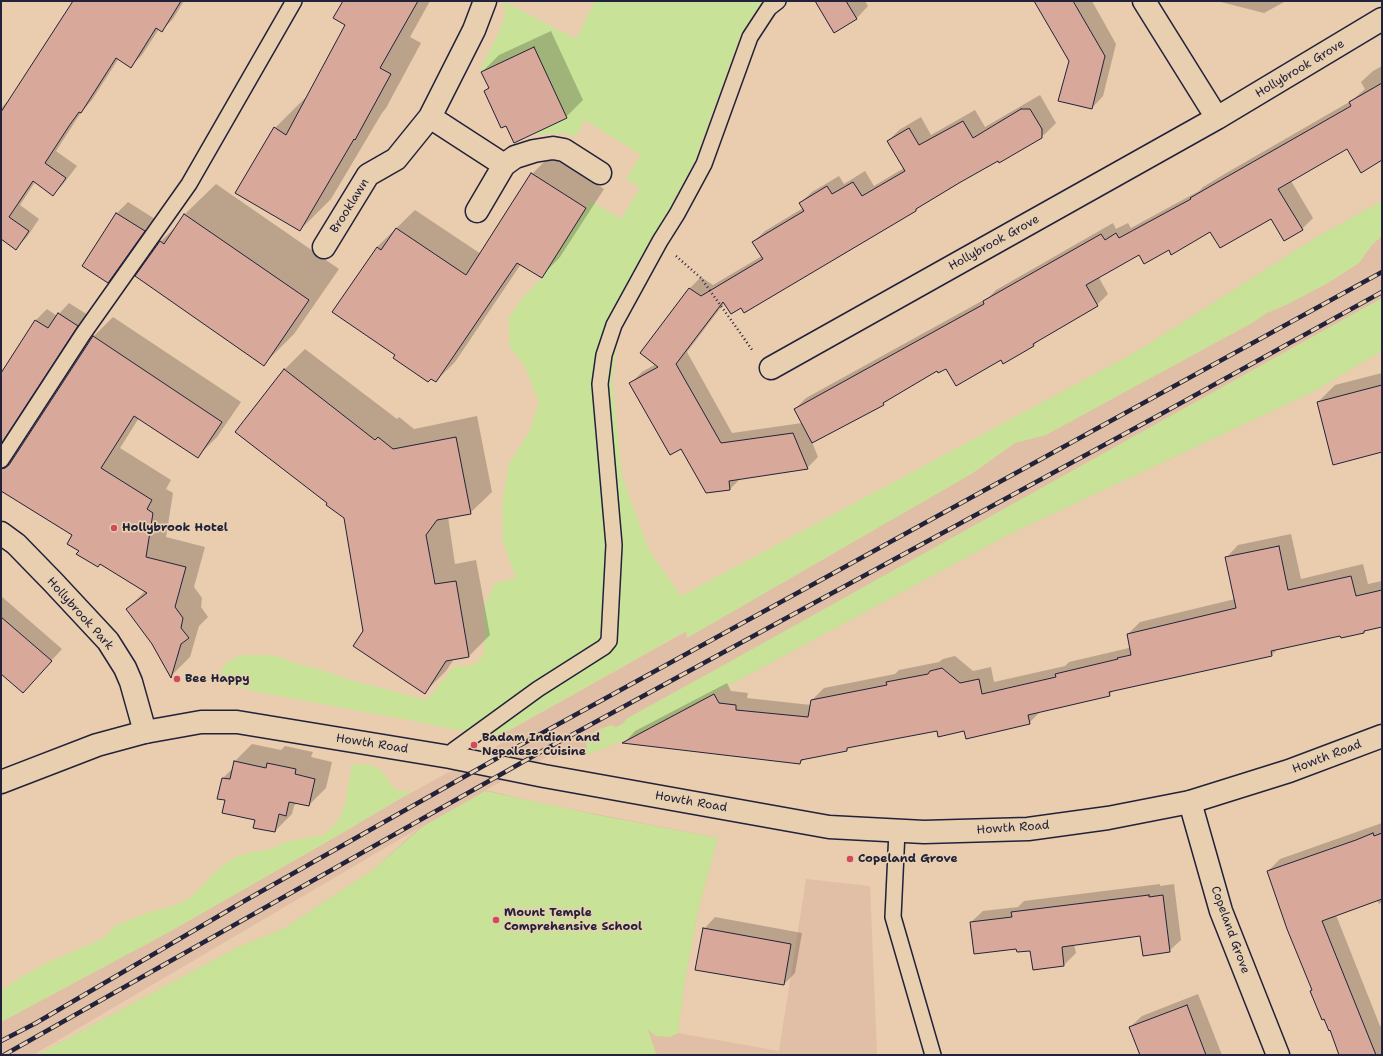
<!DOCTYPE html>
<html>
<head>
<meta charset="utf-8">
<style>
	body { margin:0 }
	#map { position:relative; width:1383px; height:1056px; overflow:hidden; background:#eaccae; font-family:"Shantell Sans",sans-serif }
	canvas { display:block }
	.frame { position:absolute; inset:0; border:2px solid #22223b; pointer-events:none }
</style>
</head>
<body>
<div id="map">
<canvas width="1383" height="1056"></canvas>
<div class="frame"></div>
</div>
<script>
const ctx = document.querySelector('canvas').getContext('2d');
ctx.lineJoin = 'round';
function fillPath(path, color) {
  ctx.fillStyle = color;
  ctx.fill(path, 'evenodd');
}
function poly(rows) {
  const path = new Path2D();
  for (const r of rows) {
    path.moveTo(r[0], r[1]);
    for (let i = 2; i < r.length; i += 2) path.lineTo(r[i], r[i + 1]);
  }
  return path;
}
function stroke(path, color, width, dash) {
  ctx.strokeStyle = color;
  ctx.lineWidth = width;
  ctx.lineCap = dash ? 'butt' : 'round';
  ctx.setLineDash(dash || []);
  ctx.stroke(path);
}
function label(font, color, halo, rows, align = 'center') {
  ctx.font = font + ' "Shantell Sans",sans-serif';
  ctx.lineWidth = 3.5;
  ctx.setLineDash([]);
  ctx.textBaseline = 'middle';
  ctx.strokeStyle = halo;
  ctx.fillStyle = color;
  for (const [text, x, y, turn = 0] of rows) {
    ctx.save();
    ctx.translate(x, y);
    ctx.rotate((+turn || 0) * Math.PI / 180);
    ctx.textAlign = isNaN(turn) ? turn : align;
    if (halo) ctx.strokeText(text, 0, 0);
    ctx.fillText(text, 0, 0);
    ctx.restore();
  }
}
fillPath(poly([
	[1382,201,1382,351,1313,392,1012,533,639,734,585,756,576,747,553,759,550,755,486,790,535,802,718,838,698,911,685,981,678,1033,779,1051,806,879,870,886,877,1055,37,1055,238,947,283,929,374,869,419,828,33,1055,1,1055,1,1022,169,932,344,832,405,796,508,740,499,736,687,631,1041,403,1136,352,1315,238]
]), '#e1bfa6');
fillPath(poly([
	[503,1,576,39,595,1,763,1,756,10,740,36,695,161,608,321,619,330,612,379,622,476,649,550,681,596,1136,352,1315,238,1382,201,1382,236,1372,245,1359,263,1328,283,1286,305,1267,313,1252,323,1046,435,1015,443,973,473,687,638,686,631,499,736,466,732,414,721,257,692,231,685,225,681,221,672,226,663,241,655,274,655,301,665,322,670,350,680,427,700,453,667,473,665,483,656,485,635,484,606,495,583,516,578,503,542,502,504,509,464,529,432,539,403,525,367,509,346,509,317,524,296,542,278,591,201,621,219,640,188,626,179,641,155,585,120,575,137,565,133,530,135,567,118,534,48,481,72,482,65,498,34,505,16,505,11],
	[1382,298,1382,351,1313,392,1012,533,639,734,585,756,587,750,586,742,583,738,600,729,611,725,616,727,624,723,626,719,731,661],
	[352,764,370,765,379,769,385,775,391,784,397,790,407,791,414,790,344,832,169,932,1,1022,1,991,22,976,51,961,104,938,116,925,152,911,171,907,191,897,217,870,233,858,251,852,268,850,288,841,324,835,338,821,345,805],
	[485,791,602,816,718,838,698,911,685,981,678,1033,670,1037,656,1036,648,1030,656,1053,658,1055,37,1055,238,947,283,929,374,869,422,827]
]), '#c8e298');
fillPath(poly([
	[74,1,184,1,173,19,162,30,159,29,142,55,131,66,119,58,92,100,80,114,56,151,77,166,64,183,53,195,35,182,20,205,39,219,27,237,15,249,1,238,1,108,14,95],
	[344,1,430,1,410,37,421,43,386,108,382,113,331,199,300,230,275,128,305,98,307,98,347,25],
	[818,1,865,1,868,6,857,18,835,31],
	[1035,1,1092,1,1116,44,1103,96,1092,108,1070,61],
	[1217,1,1286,1,1264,13],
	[551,31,583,100,566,117,507,125,485,91,489,87,482,72,499,55],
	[1382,66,1382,159,1347,148,1291,181,1313,218,1302,229,1271,218,1211,231,1169,249,1139,253,1098,276,1108,294,1097,305,1041,338,1034,345,1004,363,1002,359,946,367,937,370,889,398,883,404,812,442,818,457,807,468,741,478,730,489,706,492,681,448,631,383,642,372,656,364,642,353,690,288,701,277,713,285,762,256,753,242,765,231,803,208,800,203,812,192,839,176,844,184,865,171,874,186,904,168,888,141,899,130,921,117,931,135,975,110,985,127,1040,95,1056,123,1045,134,1000,162,998,159,921,205,916,210,742,307,725,302,687,352,732,433,802,423,795,409,806,398,989,297,996,290,1113,223,1116,229,1128,223,1131,228,1199,191,1203,187,1228,172,1351,101,1365,89,1361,82,1373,71],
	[551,155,604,189,560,257,541,277,521,264,455,362,436,381,397,355,377,247,415,210,481,254,532,174],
	[216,184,339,269,294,334,264,364,160,242,179,224,185,214],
	[128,202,155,219,120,270,108,282,83,266,117,213],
	[69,303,88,315,27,408,16,419,1,407,1,375,36,320,47,309,57,316],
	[113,317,241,402,217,437,197,457,139,418,120,448,171,480,166,489,173,493,166,537,205,547,194,587,202,598,201,607,208,617,199,626,190,657,171,676,153,644,127,609,145,591,101,563,98,566,80,550,74,535,93,337],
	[305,349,397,419,399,417,414,429,477,416,492,492,470,513,448,517,455,564,476,560,490,635,469,656,454,659,446,671,425,692,364,631,345,518,329,503,284,370],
	[1382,373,1382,451,1318,402,1335,385],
	[1291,534,1301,579,1363,564,1368,584,1382,581,1382,626,1367,629,1364,632,1341,635,1278,649,1272,655,1114,690,1109,695,1041,711,1029,723,965,729,937,729,849,747,846,750,804,759,800,763,624,743,635,731,727,683,731,691,748,693,747,698,811,705,812,700,824,688,895,674,899,670,939,662,943,659,955,656,973,671,991,667,994,682,1065,666,1069,662,1129,648,1130,646,1128,634,1140,622,1235,599,1226,558,1238,545],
	[1,596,62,649,23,692,1,672],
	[252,744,281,750,285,746,313,752,311,757,332,762,326,788,309,805,297,802,294,806,292,814,275,831,227,800,223,778,234,767,235,761],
	[1382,823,1382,902,1379,904,1377,900,1336,915,1380,1026,1382,1025,1382,1055,1340,1055,1331,1029,1313,989,1268,871,1280,859],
	[1160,884,1160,886,1174,884,1181,940,1169,951,1141,935,1074,944,1076,953,1064,965,1034,968,1031,950,1017,948,971,922,983,911,1018,907,1024,901],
	[715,917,802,933,795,973,784,984,704,929],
	[1198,994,1222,1055,1146,1055,1130,1027,1142,1016]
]), '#0003');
const building = poly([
	[73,1,181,1,162,32,156,28,131,68,116,58,81,113,79,112,69,126,45,163,66,178,53,196,33,181,9,217,29,231,16,250,1,239,1,112,73,1],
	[343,1,418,1,380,68,391,74,355,140,354,139,300,231,235,193,274,127,286,135,345,25,333,18,343,1],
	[815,1,846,1,857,19,834,33,815,1],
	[1034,1,1073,1,1105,56,1092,109,1058,101,1069,61,1034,1],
	[534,47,567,118,514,143,506,126,501,128,484,91,489,88,481,72,534,47],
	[1382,83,1382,160,1361,173,1347,149,1278,189,1303,230,1284,241,1271,219,1220,248,1210,232,1171,255,1169,250,1144,264,1139,255,1086,285,1098,306,1033,344,1034,346,1003,364,1001,360,956,386,946,369,938,373,937,371,883,403,884,405,812,443,794,409,984,304,983,301,1101,234,1105,240,1116,233,1119,238,1191,199,1190,198,1216,183,1351,106,1349,102,1382,83],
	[1021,109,1030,109,1042,129,1042,138,999,163,998,161,959,183,916,209,916,211,744,313,741,308,731,314,723,302,676,364,721,443,793,433,808,469,729,481,730,490,706,493,681,449,670,455,629,383,658,367,640,353,689,288,701,296,763,259,752,242,804,211,799,203,827,186,832,194,853,182,862,196,905,171,887,141,909,128,919,145,963,121,973,138,1021,109],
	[531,173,586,208,542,278,517,263,436,382,431,379,428,382,393,358,395,355,332,312,377,247,381,250,396,228,466,275,531,173],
	[116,213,145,231,108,283,82,266,116,213],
	[184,214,309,300,264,366,135,276,160,241,164,244,184,214],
	[58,313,78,326,1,444,1,373,35,320,48,328,58,313],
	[93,336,222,422,198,458,134,416,101,468,152,500,147,509,153,513,146,557,186,567,175,607,183,618,181,628,189,638,181,644,171,678,152,644,126,609,147,593,100,564,98,567,76,554,79,551,67,544,72,535,1,491,1,469,5,468,9,465,93,336],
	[284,369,375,440,378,437,393,449,456,437,471,514,437,520,426,535,435,584,456,581,469,657,446,661,425,694,353,646,363,631,344,518,326,505,327,503,235,432,284,369],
	[1382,385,1382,452,1333,465,1317,402,1382,385],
	[1279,546,1288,590,1351,576,1356,596,1382,590,1382,627,1364,631,1364,633,1341,638,1340,636,1271,651,1272,656,1109,692,1110,696,1028,715,1030,724,966,739,964,731,938,737,937,731,847,748,847,751,801,760,800,764,622,743,714,694,719,703,736,705,736,710,808,717,811,700,887,685,886,682,928,674,930,671,942,668,960,683,979,679,982,694,1056,677,1055,674,1118,659,1117,658,1131,655,1127,634,1236,608,1225,557,1279,546],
	[1,617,52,661,23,693,1,674,1,617],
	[234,761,266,768,267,763,296,769,295,774,315,779,309,806,289,802,286,816,279,814,275,832,253,828,255,820,222,813,225,800,217,799,222,778,230,779,234,761],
	[1373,833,1374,836,1382,833,1382,899,1322,921,1376,1055,1339,1055,1330,1030,1329,1031,1324,1019,1322,1020,1310,991,1312,990,1287,929,1267,871,1356,840,1373,833],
	[1149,895,1149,897,1163,895,1170,952,1143,956,1140,936,1062,947,1064,966,1033,970,1030,951,1017,952,1016,949,974,954,970,922,1012,917,1011,912,1149,895],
	[703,928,791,944,784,985,695,970,703,928],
	[1187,1005,1206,1055,1140,1055,1129,1027,1187,1005]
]);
fillPath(building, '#d8a99a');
stroke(building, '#22223b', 1);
const lane = poly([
	[1,460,83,334,189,184,294,1],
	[450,757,454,750,538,689,604,647,609,641,614,545,600,384,604,355,614,325,660,241,677,214,704,164,750,37,769,8,778,1],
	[897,831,893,917,933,1055]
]);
const street = poly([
	[1144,1,1217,118],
	[430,117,504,165,515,157,534,151,553,148,564,150,600,173],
	[477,211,504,165],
	[324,247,368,175,396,159,430,117,474,30,485,1],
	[771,368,1217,118,1382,19],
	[1,533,16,544,53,582,108,641,125,668,131,682,145,732],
	[1190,802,1221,911,1278,1055]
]);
const secondary = poly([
	[1,782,97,745,145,732,201,722,237,722,450,757,544,776,829,827,924,832,1028,829,1108,818,1190,802,1289,771,1382,736]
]);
stroke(lane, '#22223b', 18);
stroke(street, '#22223b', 25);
stroke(secondary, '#22223b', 25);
stroke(poly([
	[676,256,701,278,753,351]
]), '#22223b', 2.5, [1, 3]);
stroke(lane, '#e7cfaf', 15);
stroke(street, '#e7cfaf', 22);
stroke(secondary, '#e7cfaf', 22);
const rail = poly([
	[1,1041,36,1023,246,900,524,743,1382,272],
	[4,1055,544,750,1161,414,1382,292]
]);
stroke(rail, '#22223b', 4.5);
stroke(rail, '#e7cfaf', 3, [9]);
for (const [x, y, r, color] of [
	[114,528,4,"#d1495b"],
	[177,679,4,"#d1495b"],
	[474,745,4,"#d1495b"],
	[850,859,4,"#d1495b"],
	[496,920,4,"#d1495b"]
]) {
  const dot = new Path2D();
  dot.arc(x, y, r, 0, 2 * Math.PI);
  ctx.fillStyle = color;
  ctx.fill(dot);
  stroke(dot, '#e7cfaf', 1.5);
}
label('12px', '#22223b', '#e7cfaf', [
	["Hollybrook Grove",1300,69,-31],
	["Brooklawn",350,206,-58],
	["Hollybrook Grove",994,243,-29],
	["Hollybrook Park",80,614,48],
	["Howth Road",372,744,9],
	["Howth Road",1327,757,-21],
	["Howth Road",691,802,10],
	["Howth Road",1013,828,-4],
	["Copeland Grove",1230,930,70]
]);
label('bold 12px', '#22223b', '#e7cfaf', [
	["Hollybrook Hotel",122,528],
	["Bee Happy",185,679],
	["Badam Indian and",482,738],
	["Nepalese Cuisine",482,752],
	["Copeland Grove",858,859],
	["Mount Temple",504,913],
	["Comprehensive School",504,927]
], 'left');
</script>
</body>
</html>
